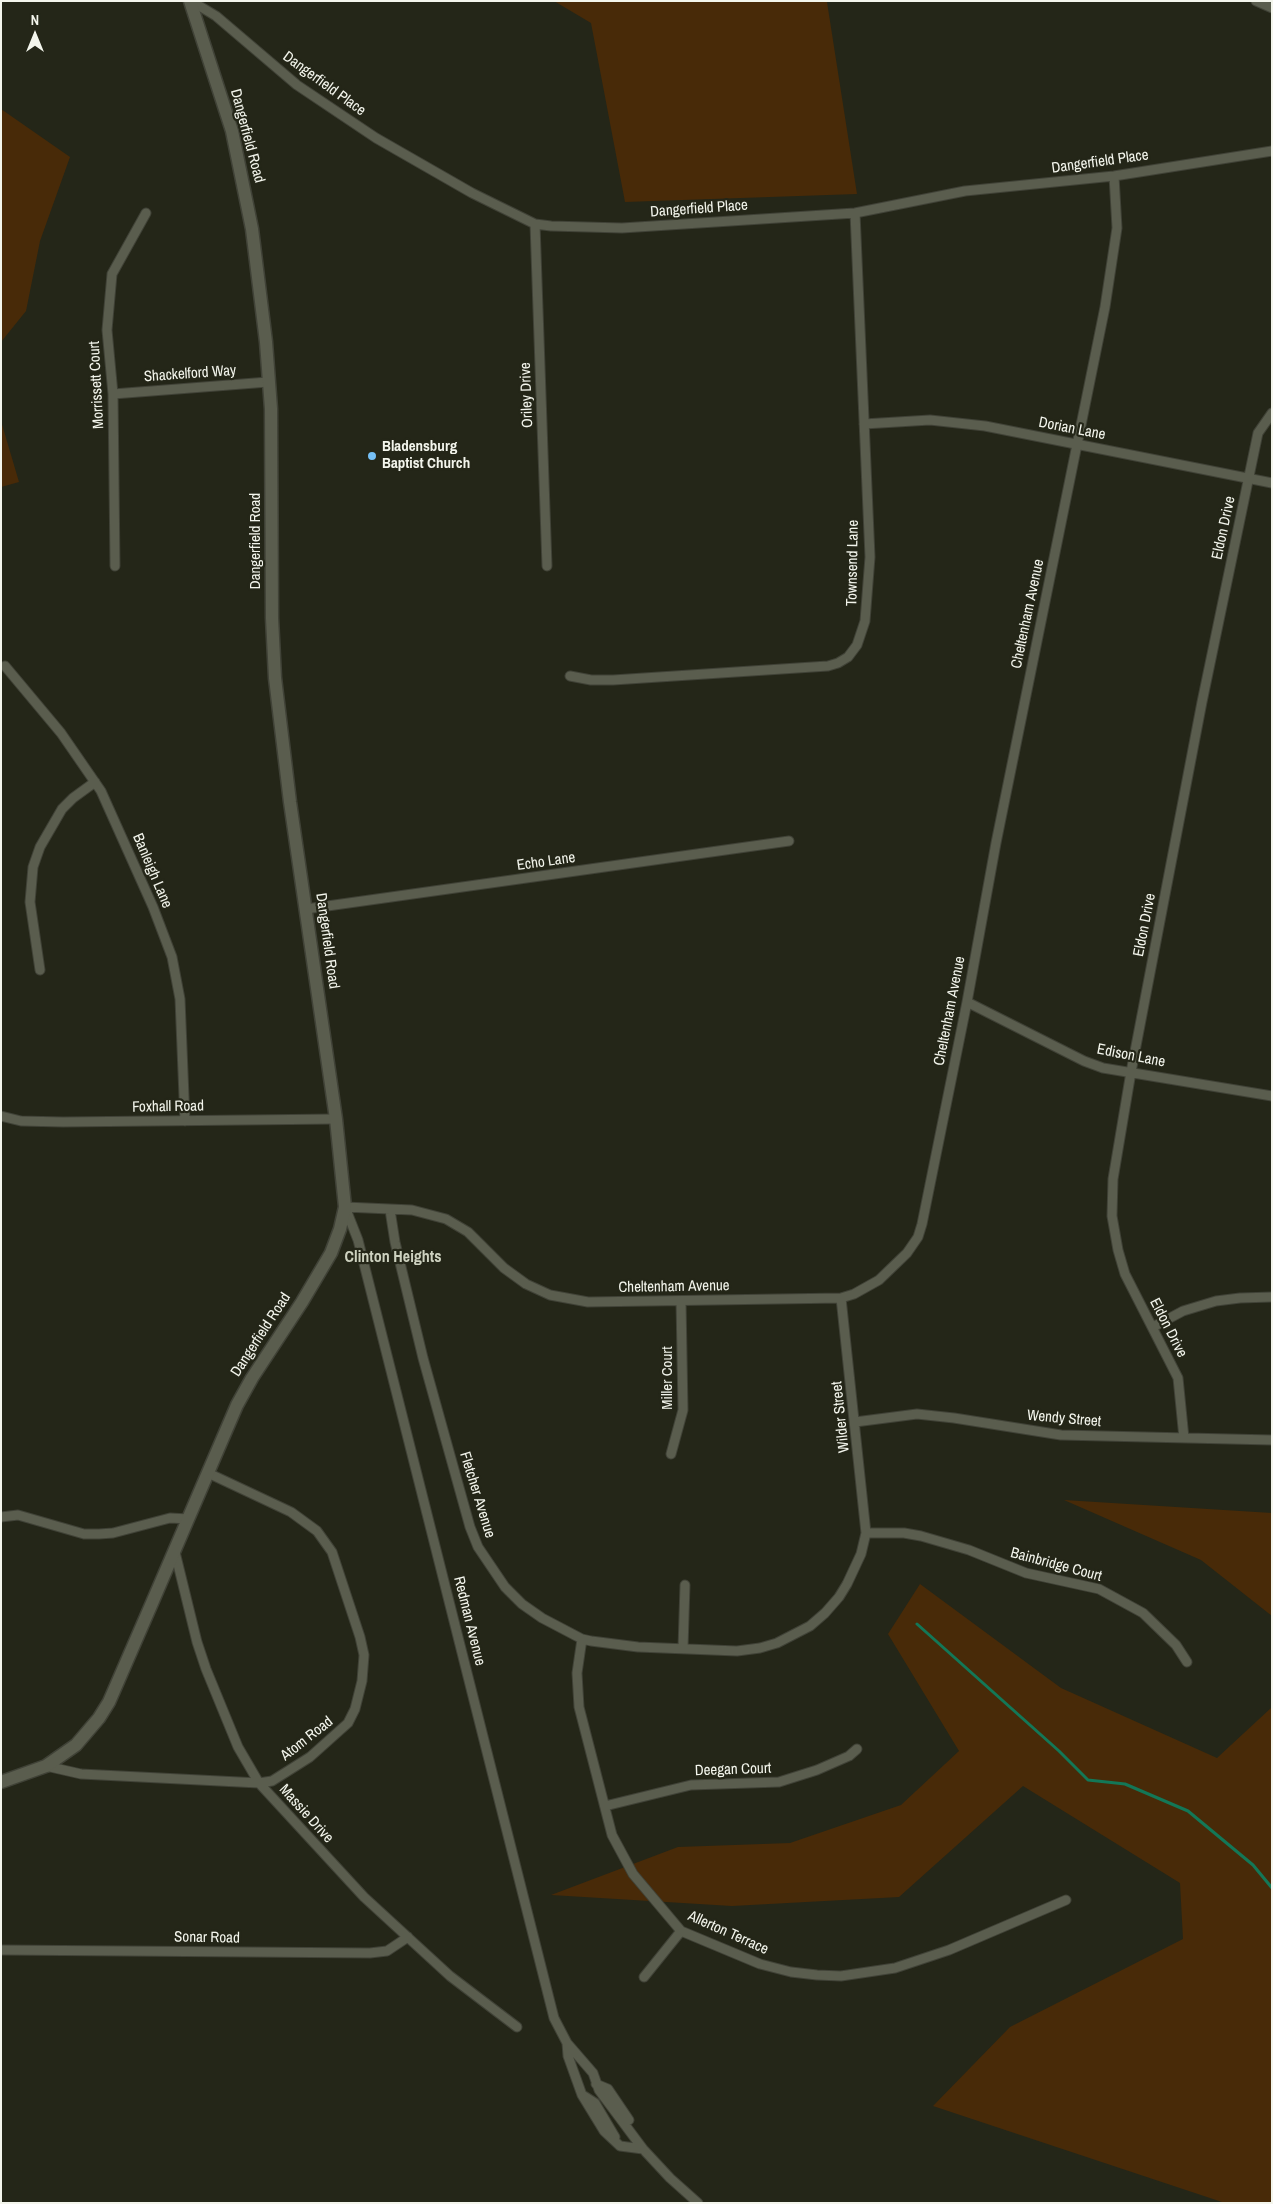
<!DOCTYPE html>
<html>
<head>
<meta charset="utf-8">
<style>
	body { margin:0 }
	#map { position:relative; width:1273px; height:2204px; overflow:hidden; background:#242618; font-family:"Archivo Narrow",sans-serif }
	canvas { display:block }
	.frame { position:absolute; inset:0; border:2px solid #f3f5ec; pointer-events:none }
	.north { position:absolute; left:10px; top:10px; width:50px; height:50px; -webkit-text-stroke:4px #242618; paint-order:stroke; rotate:0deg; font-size:14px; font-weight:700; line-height:20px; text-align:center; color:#f3f5ec }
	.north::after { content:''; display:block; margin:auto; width:18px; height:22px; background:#f3f5ec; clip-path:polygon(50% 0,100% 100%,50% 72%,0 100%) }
</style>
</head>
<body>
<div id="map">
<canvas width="1273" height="2204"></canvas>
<div class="frame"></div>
<div class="north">N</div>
</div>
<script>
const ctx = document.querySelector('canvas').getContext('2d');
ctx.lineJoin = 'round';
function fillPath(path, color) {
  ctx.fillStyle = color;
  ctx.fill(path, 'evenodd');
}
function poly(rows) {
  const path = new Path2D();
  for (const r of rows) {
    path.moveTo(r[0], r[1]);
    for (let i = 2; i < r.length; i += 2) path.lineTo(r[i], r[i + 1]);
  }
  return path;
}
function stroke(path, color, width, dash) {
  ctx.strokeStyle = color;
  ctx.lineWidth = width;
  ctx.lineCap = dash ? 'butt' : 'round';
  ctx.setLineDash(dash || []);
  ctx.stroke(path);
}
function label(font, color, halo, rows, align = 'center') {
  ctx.font = font + ' "Archivo Narrow",sans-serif';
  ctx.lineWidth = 4.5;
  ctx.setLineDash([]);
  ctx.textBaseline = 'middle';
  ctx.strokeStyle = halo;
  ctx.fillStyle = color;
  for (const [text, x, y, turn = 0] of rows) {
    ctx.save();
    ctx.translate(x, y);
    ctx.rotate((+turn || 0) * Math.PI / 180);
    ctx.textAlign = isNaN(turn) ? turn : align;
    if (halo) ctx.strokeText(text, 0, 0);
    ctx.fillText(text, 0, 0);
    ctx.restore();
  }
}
fillPath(poly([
	[554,1,830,1,827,2,857,194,625,202,591,23],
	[1,109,70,157,40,241,26,311,1,342],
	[1,421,19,482,1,487],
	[1064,1500,1272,1513,1272,1616,1201,1560],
	[920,1584,1061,1688,1217,1758,1271,1708,1272,1643,1272,2203,1225,2203,933,2106,1010,2027,1183,1939,1180,1883,1023,1786,899,1897,732,1906,551,1895,678,1847,790,1843,901,1805,959,1751,888,1634]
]), '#482a08');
stroke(poly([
	[917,1624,1059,1751,1088,1780,1125,1784,1188,1811,1253,1865,1272,1888]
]), '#137757', 3);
const street = poly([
	[191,1,216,16,297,85,376,138,472,193,535,224,551,226,622,228,855,213,965,191,1114,176,1272,151],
	[1256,1,1272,8],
	[535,224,547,566],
	[113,394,268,382],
	[864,424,930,420,985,426,1272,483],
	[115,566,113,394,107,330,112,274,146,213],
	[5,666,61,733,101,791,153,907,172,957,180,999,185,1121],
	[570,676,591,680,613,680,828,666,838,663,848,657,857,645,865,621,870,557,855,213],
	[306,909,789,841],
	[40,970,30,902,33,867,40,847,62,809,73,798,95,782],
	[967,1002,1084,1061,1103,1068,1272,1096],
	[1,1116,21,1121,63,1122,336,1119],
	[390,1210,395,1242,423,1358,470,1527,478,1547,505,1587,522,1604,542,1618,582,1639,591,1641,638,1647,737,1651,760,1648,777,1643,810,1626,825,1613,839,1597,847,1584,861,1554,866,1533,841,1298],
	[1153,1327,1183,1311,1216,1301,1240,1298,1272,1297],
	[855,1422,917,1414,954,1418,1061,1435,1272,1440],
	[1184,1438,1178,1378,1125,1274,1118,1250,1112,1216,1113,1179,1131,1072,1202,702,1258,433,1272,413],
	[671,1454,683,1410,681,1301],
	[1,1517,18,1515,84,1534,99,1534,113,1533,170,1518,189,1519],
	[866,1533,904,1533,921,1536,969,1550,1026,1573,1099,1589,1143,1613,1176,1645,1187,1662],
	[175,1552,197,1642,206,1669,238,1747,259,1783,364,1897,450,1976,517,2027],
	[582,1639,577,1673,579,1707,612,1835,633,1874,681,1931,760,1964,791,1972,817,1975,841,1976,895,1968,949,1950,1066,1900],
	[683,1648,685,1585],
	[46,1766,81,1774,259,1783,272,1781,310,1757,348,1723,355,1709,362,1681,364,1655,360,1637,332,1552,317,1531,291,1512,208,1473],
	[605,1806,691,1785,779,1782,817,1770,849,1756,857,1749],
	[1,1950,370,1953,387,1951,408,1937],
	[644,1977,681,1931],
	[567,2043,568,2056,582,2095,604,2131,620,2146,643,2149],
	[596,2084,608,2089,629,2120],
	[584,2096,595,2103,615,2137],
	[698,2203,670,2178,643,2149,599,2090,593,2073,567,2043,554,2018,358,1240,345,1207,412,1210,446,1219,468,1232,504,1268,526,1284,550,1295,588,1302,841,1298,854,1294,879,1280,907,1253,918,1237,922,1224,967,1002,996,843,1105,307,1117,228,1114,176]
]);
const secondary = poly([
	[1,1782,46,1766,76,1745,99,1718,109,1702,152,1603,237,1405,252,1378,302,1302,331,1253,340,1229,345,1207,336,1119,290,802,275,678,272,618,271,409,266,342,252,229,232,131,190,1]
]);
stroke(street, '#404237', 11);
stroke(secondary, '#404237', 15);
stroke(street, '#5a5d4e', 9);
stroke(secondary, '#5a5d4e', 12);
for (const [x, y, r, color] of [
	[372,456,5,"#75c0f6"]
]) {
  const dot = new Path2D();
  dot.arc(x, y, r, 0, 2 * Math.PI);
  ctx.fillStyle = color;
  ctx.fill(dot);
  stroke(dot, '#242618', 2);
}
label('15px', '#f3f5ec', '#242618', [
	["Dangerfield Place",324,84,36],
	["Dangerfield Road",247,136,75],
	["Dangerfield Place",1100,162,-8],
	["Dangerfield Place",699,209,-4],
	["Shackelford Way",190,374,-4],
	["Morrissett Court",97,385,-93],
	["Oriley Drive",527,395,-92],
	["Dorian Lane",1072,429,11],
	["Eldon Drive",1224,528,-78],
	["Dangerfield Road",256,541,-90],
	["Townsend Lane",853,563,-89],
	["Cheltenham Avenue",1028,614,-78],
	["Echo Lane",546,862,-8],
	["Banleigh Lane",152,871,67],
	["Eldon Drive",1145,925,-79],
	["Dangerfield Road",327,941,82],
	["Cheltenham Avenue",950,1011,-79],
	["Edison Lane",1131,1056,11],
	["Foxhall Road",168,1107,-1],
	["Cheltenham Avenue",674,1287,-1],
	["Eldon Drive",1168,1328,63],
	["Dangerfield Road",261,1335,-57],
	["Miller Court",668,1378,-90],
	["Wilder Street",841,1417,-96],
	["Wendy Street",1064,1419,5],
	["Fletcher Avenue",477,1495,73],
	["Bainbridge Court",1056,1565,15],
	["Redman Avenue",469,1621,76],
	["Atom Road",307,1739,-38],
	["Deegan Court",733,1770,-2],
	["Massie Drive",306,1814,48],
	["Allerton Terrace",728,1933,24],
	["Sonar Road",207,1938,1]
]);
label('bold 15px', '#f3f5ec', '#242618', [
	["Bladensburg",382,447],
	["Baptist Church",382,464]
], 'left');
label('bold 16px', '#cdd1bf', '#242618', [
	["Clinton Heights",393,1258]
]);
</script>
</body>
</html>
